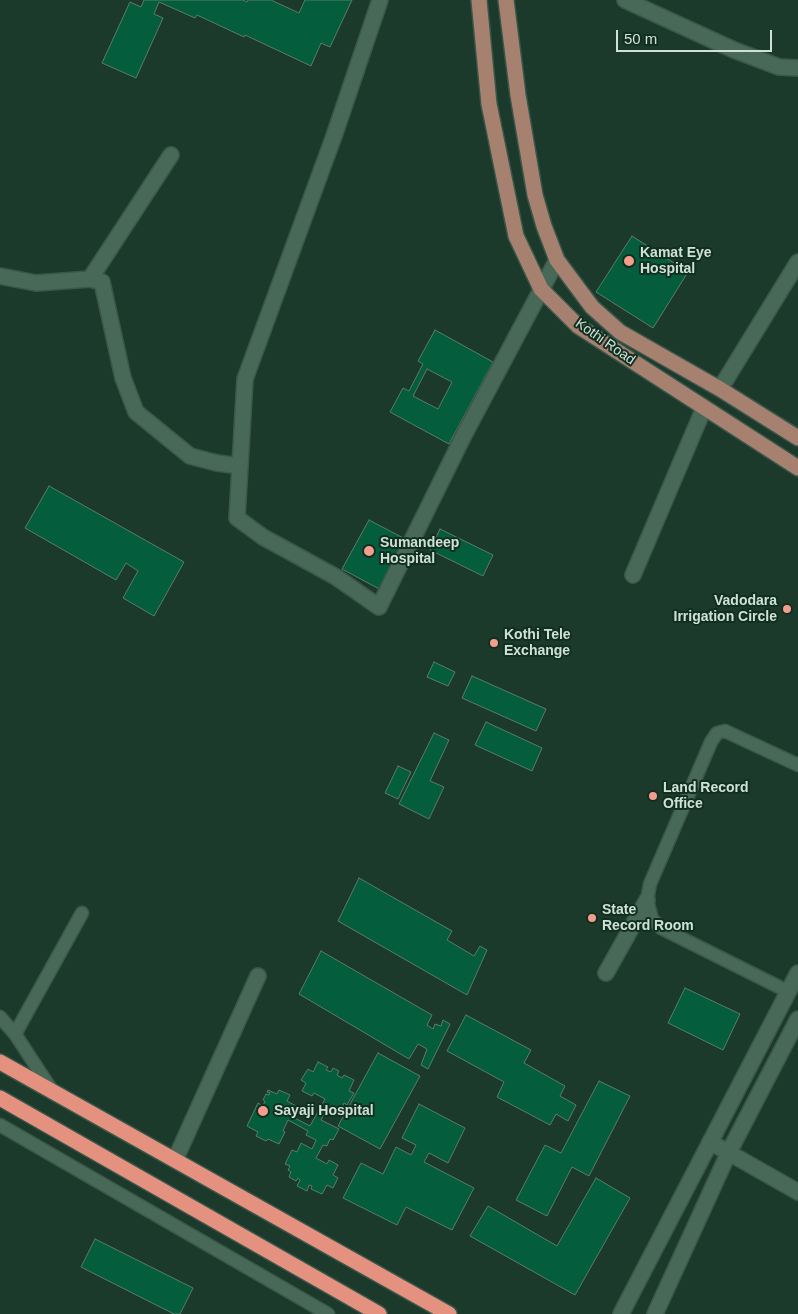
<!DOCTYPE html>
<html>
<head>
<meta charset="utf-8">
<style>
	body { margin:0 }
	#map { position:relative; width:798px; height:1314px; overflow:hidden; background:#1b3a2b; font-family:Helvetica,sans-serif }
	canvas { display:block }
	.scale { position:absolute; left:616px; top:30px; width:156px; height:22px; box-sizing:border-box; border:2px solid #cfe0d7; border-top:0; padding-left:6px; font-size:15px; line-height:18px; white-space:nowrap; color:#cfe0d7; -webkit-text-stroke:4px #112f21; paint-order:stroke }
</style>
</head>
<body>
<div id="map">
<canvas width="798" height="1314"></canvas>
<div class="scale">50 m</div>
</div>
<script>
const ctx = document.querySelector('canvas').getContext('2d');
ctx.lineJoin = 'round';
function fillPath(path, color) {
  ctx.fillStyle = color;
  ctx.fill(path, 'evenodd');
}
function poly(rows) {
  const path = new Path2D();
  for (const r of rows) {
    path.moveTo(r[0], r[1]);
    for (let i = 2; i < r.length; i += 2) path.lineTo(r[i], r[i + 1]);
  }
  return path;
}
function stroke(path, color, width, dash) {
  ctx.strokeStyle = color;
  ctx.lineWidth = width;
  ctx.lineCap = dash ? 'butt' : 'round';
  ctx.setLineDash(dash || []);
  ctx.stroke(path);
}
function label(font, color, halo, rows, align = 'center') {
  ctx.font = font + ' Helvetica,sans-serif';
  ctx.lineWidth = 4;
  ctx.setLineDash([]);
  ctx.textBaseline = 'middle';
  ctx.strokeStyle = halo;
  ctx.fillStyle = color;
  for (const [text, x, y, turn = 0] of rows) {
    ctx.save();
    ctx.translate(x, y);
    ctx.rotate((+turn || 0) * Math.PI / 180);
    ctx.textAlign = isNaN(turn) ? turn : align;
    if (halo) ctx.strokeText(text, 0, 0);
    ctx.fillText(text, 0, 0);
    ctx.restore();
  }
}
const building = poly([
	[144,0,243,0,247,2,248,0,271,0,299,13,305,0,352,0,330,47,321,43,311,66,245,35,244,37,197,15,195,18,159,2,154,14,163,18,136,78,102,63,130,2,141,7,144,0],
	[632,236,688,272,653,328,596,292,632,236],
	[435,330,493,362,449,444,390,412,403,388,409,391,423,364,418,361,435,330],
	[427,369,452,382,438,409,413,396,427,369],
	[49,486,184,562,154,616,123,598,138,571,126,563,116,580,25,528,49,486],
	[369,520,409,541,383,591,342,569,369,520],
	[440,529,493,555,483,576,430,550,440,529],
	[434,662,455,672,448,686,427,677,434,662],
	[472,676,546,709,536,731,462,698,472,676],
	[486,722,542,748,532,771,475,745,486,722],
	[434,733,449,740,430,781,444,787,429,819,399,804,434,733],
	[398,766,411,772,398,799,385,793,398,766],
	[359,878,452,931,447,940,474,956,480,946,487,950,467,995,338,921,359,878],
	[321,951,432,1015,427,1025,433,1029,435,1024,441,1026,443,1020,450,1024,428,1069,421,1065,427,1049,418,1044,409,1059,299,994,321,951],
	[685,988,740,1014,723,1050,668,1023,685,988],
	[466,1015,531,1050,524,1063,565,1086,560,1096,576,1105,568,1121,556,1114,550,1125,497,1097,504,1082,447,1051,466,1015],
	[378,1053,420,1076,380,1149,338,1126,378,1053],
	[318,1062,328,1067,326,1070,331,1072,333,1068,339,1071,337,1075,342,1078,344,1075,354,1080,349,1091,354,1093,347,1105,344,1103,340,1112,328,1106,321,1120,339,1129,333,1140,330,1139,327,1146,323,1145,316,1158,327,1164,329,1160,338,1165,333,1175,338,1178,333,1188,327,1185,322,1194,311,1189,312,1186,309,1185,307,1191,297,1186,300,1180,298,1178,296,1181,289,1177,291,1172,288,1170,290,1166,285,1164,292,1150,297,1152,301,1143,312,1149,316,1140,306,1135,308,1131,288,1120,283,1131,285,1132,279,1144,268,1139,266,1141,256,1136,258,1132,247,1126,258,1103,263,1106,265,1101,263,1100,266,1094,269,1095,270,1093,267,1092,268,1090,277,1094,279,1090,290,1095,287,1101,296,1106,291,1116,310,1126,325,1099,314,1093,312,1096,302,1091,306,1083,301,1080,308,1069,313,1072,318,1062],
	[599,1081,630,1096,589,1176,572,1167,547,1216,516,1200,545,1145,561,1153,599,1081],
	[419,1104,465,1128,448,1163,429,1153,424,1162,474,1188,452,1230,406,1207,397,1225,343,1198,361,1163,383,1174,396,1147,411,1155,416,1145,402,1138,419,1104],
	[596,1178,630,1198,575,1295,470,1236,488,1206,557,1246,596,1178],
	[95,1239,193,1288,180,1314,174,1314,81,1267,95,1239]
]);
fillPath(building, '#045e3e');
stroke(building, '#5b7b6a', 1);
const lane = poly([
	[789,992,661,928,652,919,647,900,650,884,711,742,717,733,725,731,798,765],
	[0,1017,15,1034,53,1092],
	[15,1034,82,913],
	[0,1125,328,1314]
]);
const street = poly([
	[380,0,334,136,245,379,237,518,263,537,336,577,379,607,464,435,557,260],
	[625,0,734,50,779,67,798,68],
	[0,276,36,283,90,279,102,282,123,378,136,412,190,456,217,463,240,466],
	[90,279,171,155],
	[720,389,798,262],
	[633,575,704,408],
	[606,973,647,900],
	[710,1142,798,1192],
	[175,1160,258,976]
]);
const secondary = poly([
	[621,1314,798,973],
	[655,1314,729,1152,798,1019]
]);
const primary = poly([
	[479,0,489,104,516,236,541,289,578,326,798,468],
	[506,0,518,95,535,195,544,226,557,260,592,307,620,332,720,389,798,438]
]);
const highway = poly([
	[0,1062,449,1314],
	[0,1098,379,1314]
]);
stroke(lane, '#3b564a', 15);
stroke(street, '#3b564a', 18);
stroke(secondary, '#3b564a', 18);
stroke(primary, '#3b564a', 18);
stroke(highway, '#3b564a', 18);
stroke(lane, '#496958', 12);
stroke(street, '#496958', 15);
stroke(secondary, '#496958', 15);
stroke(primary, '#a68170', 15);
stroke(highway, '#e49180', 15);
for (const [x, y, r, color] of [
	[629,261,6,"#f49d8c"],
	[369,551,6,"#f49d8c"],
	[787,609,5,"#f49d8c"],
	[494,643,5,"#f49d8c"],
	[653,796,5,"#f49d8c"],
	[592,918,5,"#f49d8c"],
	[263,1111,6,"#f49d8c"]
]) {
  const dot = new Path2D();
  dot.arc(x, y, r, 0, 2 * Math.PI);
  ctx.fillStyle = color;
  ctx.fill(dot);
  stroke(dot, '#112f21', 2);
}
label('bold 14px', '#cfe0d7', '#112f21', [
	["Kamat Eye",640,253],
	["Hospital",640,269],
	["Sumandeep",380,543],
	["Hospital",380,559],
	["Vadodara",777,601,"right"],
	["Irrigation Circle",777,617,"right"],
	["Kothi Tele",504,635],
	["Exchange",504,651],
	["Land Record",663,788],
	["Office",663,804],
	["State",602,910],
	["Record Room",602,926],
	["Sayaji Hospital",274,1111]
], 'left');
label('14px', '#cfe0d7', '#112f21', [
	["Kothi Road",605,342,35]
]);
</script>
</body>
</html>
